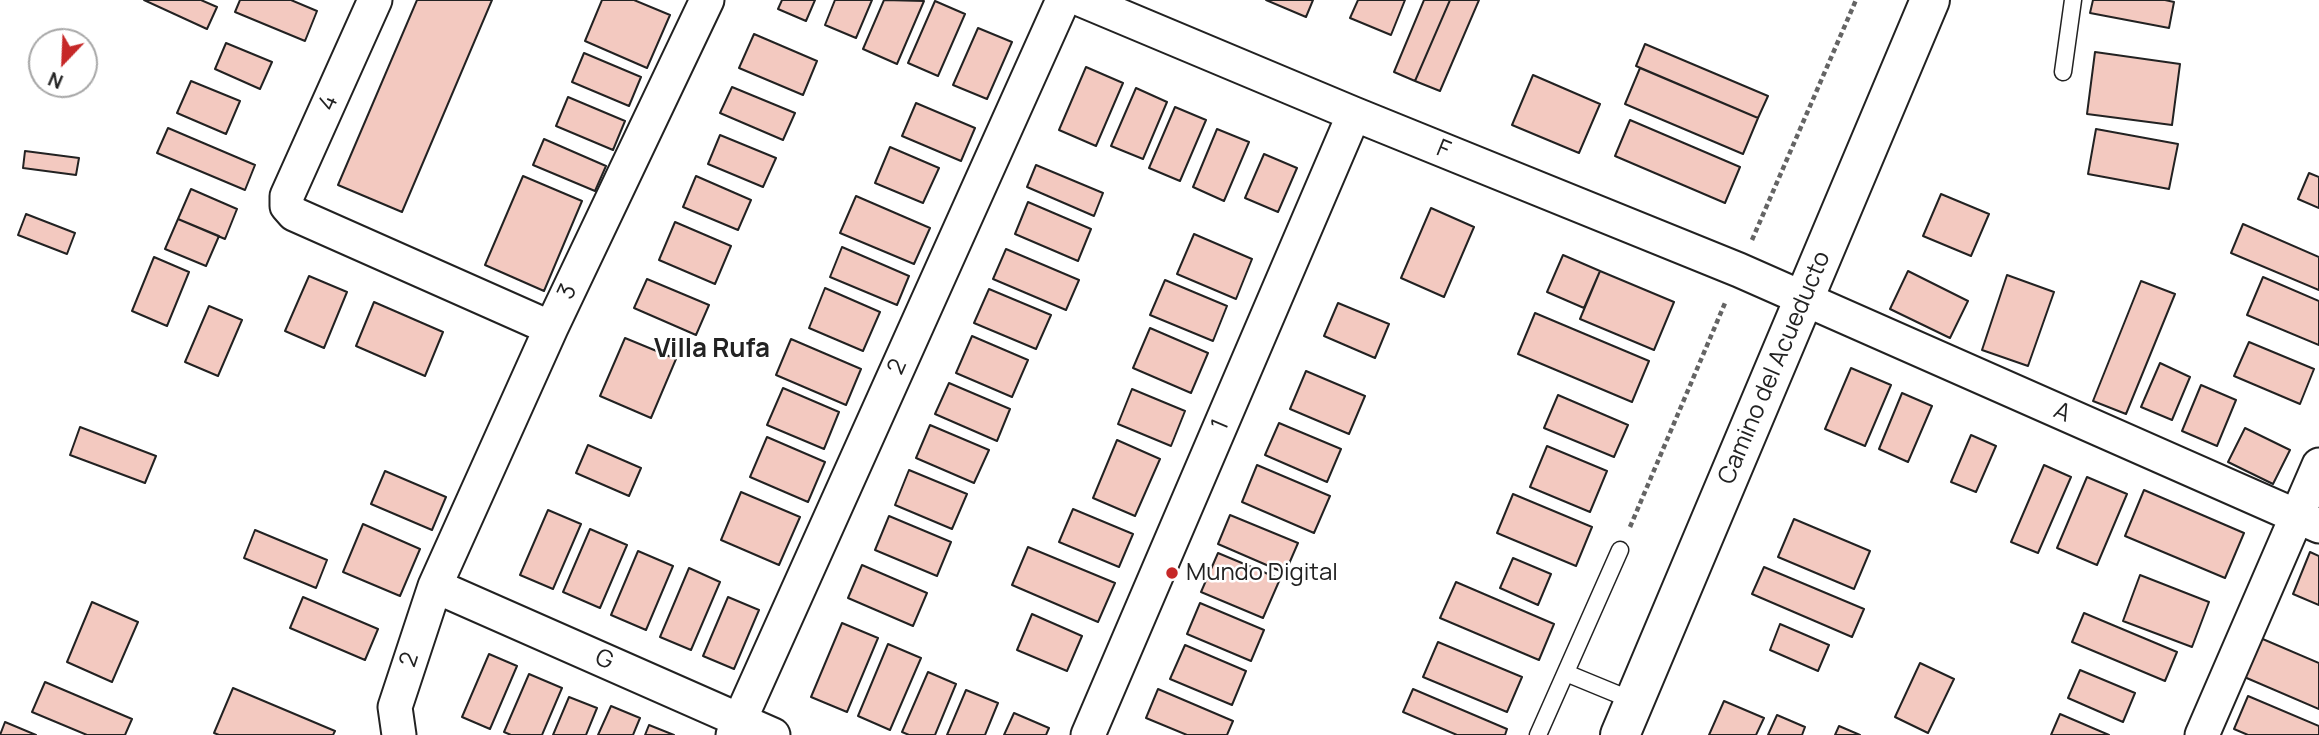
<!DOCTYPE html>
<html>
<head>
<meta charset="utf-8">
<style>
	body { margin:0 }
	#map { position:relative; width:2319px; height:735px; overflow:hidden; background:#fff; font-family:Manrope,sans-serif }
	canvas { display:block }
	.north { position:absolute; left:28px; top:28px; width:70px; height:70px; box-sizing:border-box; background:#fff; border:2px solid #a7a7a7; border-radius:50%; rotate:203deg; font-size:19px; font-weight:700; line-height:28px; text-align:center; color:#222 }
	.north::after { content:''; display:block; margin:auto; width:24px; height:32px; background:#c62828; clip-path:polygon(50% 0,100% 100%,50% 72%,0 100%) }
</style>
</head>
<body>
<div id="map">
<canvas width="2319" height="735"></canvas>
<div class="north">N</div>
</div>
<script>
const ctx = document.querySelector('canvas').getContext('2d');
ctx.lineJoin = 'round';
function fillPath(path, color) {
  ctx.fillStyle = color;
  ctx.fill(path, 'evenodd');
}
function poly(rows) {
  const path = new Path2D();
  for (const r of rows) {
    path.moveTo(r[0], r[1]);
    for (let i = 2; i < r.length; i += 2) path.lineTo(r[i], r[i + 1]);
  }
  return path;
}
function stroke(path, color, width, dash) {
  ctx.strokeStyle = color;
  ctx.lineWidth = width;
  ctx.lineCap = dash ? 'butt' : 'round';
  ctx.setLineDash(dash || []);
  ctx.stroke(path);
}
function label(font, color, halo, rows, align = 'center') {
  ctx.font = font + ' Manrope,sans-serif';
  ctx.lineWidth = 5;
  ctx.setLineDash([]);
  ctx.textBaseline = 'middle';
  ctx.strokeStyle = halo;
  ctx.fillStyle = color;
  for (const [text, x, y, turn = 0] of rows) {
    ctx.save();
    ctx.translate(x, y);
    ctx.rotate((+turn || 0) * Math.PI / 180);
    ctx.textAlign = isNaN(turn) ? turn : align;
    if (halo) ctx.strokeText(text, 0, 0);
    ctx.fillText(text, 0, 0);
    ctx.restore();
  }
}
const building = poly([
	[144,0,201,0,217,7,207,29,144,0],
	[240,0,291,0,317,11,305,41,235,12,240,0],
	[417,0,492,0,402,212,338,185,417,0],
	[602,0,634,0,670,15,647,68,585,41,602,0],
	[782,0,815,0,806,21,778,9,782,0],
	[835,0,872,0,856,38,825,25,835,0],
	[884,0,924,1,897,64,863,49,884,0],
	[1266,0,1313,0,1306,17,1266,0],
	[1358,0,1405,0,1391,35,1350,18,1358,0],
	[1424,0,1450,0,1415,81,1394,72,1424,0],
	[1450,0,1479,0,1440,91,1415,81,1450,0],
	[2093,0,2165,0,2174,2,2169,28,2090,13,2093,0],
	[935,1,965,14,938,76,908,63,935,1],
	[978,28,1012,42,987,99,953,85,978,28],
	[754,34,817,61,803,95,739,68,754,34],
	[226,43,272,62,260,89,215,69,226,43],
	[1645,44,1768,96,1758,118,1636,66,1645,44],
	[2095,52,2180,64,2172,125,2087,114,2095,52],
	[584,53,641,77,629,106,572,82,584,53],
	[1086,67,1123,83,1096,146,1059,130,1086,67],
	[1640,68,1758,118,1743,154,1625,104,1640,68],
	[1533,75,1600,104,1579,153,1512,125,1533,75],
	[191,81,240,101,226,134,177,113,191,81],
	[732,87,795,113,783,140,720,113,732,87],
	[1136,88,1167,102,1143,159,1111,146,1136,88],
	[568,97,625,121,613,150,556,126,568,97],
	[916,103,975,128,961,161,902,136,916,103],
	[1175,107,1206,120,1180,181,1149,168,1175,107],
	[1630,120,1740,167,1725,203,1615,156,1630,120],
	[168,128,255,165,245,190,157,153,168,128],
	[1217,129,1249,142,1224,201,1193,187,1217,129],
	[2096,129,2178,144,2169,189,2088,174,2096,129],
	[720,135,776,158,763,187,708,164,720,135],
	[544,139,606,166,595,191,533,165,544,139],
	[890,147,939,168,923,203,875,183,890,147],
	[25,151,79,158,76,175,23,168,25,151],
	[1264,154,1297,168,1278,212,1245,198,1264,154],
	[1036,165,1103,193,1094,216,1027,187,1036,165],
	[2309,173,2319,177,2319,208,2298,199,2309,173],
	[523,176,582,201,544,291,485,265,523,176],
	[696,176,751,200,738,230,683,207,696,176],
	[191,189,237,209,225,239,178,219,191,189],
	[1941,194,1989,214,1971,256,1923,236,1941,194],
	[856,196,930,228,914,264,840,233,856,196],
	[1028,202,1091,229,1078,261,1015,234,1028,202],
	[1431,208,1474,227,1444,297,1401,278,1431,208],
	[26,214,75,233,67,254,18,235,26,214],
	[178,219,219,236,206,266,165,249,178,219],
	[675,222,731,246,715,284,659,260,675,222],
	[2243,224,2319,257,2319,290,2231,253,2243,224],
	[1194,234,1252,259,1236,299,1177,274,1194,234],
	[842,247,909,276,897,305,830,277,842,247],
	[1006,249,1079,280,1066,310,993,279,1006,249],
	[1563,255,1600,271,1584,308,1547,292,1563,255],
	[154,257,189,272,167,326,132,311,154,257],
	[1600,271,1674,302,1654,350,1580,319,1600,271],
	[1908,271,1968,301,1950,338,1890,309,1908,271],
	[2007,275,2054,292,2028,366,1982,350,2007,275],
	[309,276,347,292,324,348,285,331,309,276],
	[2263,277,2319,301,2319,345,2247,315,2263,277],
	[647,279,709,305,696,335,634,308,647,279],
	[1165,280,1227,306,1213,341,1150,315,1165,280],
	[2141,281,2175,294,2126,414,2093,401,2141,281],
	[825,288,880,312,863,351,809,328,825,288],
	[989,289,1051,315,1036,349,974,323,989,289],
	[374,302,443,332,425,376,356,346,374,302],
	[1338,303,1389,324,1375,358,1324,336,1338,303],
	[209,306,242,320,218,376,185,362,209,306],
	[1535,313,1649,361,1632,402,1518,354,1535,313],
	[1150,328,1208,353,1191,393,1133,368,1150,328],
	[972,336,1028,360,1012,397,956,373,972,336],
	[625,338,676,359,651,418,600,396,625,338],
	[791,339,861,369,846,405,776,375,791,339],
	[2249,342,2314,369,2300,404,2234,376,2249,342],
	[2160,363,2190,377,2172,420,2141,407,2160,363],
	[1851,368,1891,385,1865,446,1825,429,1851,368],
	[1306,371,1365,396,1349,434,1290,409,1306,371],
	[949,383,1010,409,997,441,935,414,949,383],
	[2201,385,2236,400,2217,446,2182,431,2201,385],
	[783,388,839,412,824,449,767,425,783,388],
	[1132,389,1185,411,1171,446,1118,424,1132,389],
	[1902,393,1932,406,1908,462,1879,449,1902,393],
	[1558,395,1628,425,1614,457,1544,428,1558,395],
	[1279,423,1341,449,1327,482,1265,455,1279,423],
	[930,425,989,450,974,483,916,458,930,425],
	[80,427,156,456,145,483,70,455,80,427],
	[2245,428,2290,450,2273,484,2228,462,2245,428],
	[1971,435,1996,446,1976,492,1951,482,1971,435],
	[767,437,825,462,808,502,750,477,767,437],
	[1117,440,1160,459,1135,516,1093,498,1117,440],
	[588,445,641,468,629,496,576,473,588,445],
	[1547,446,1607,471,1590,512,1530,487,1547,446],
	[1257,465,1330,496,1314,533,1242,502,1257,465],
	[2044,465,2071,477,2038,553,2011,542,2044,465],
	[909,470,967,494,952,529,895,505,909,470],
	[385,471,446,497,432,530,371,504,385,471],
	[2087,477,2127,494,2097,565,2057,548,2087,477],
	[2144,490,2244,533,2225,578,2125,536,2144,490],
	[741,492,800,517,779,565,721,540,741,492],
	[1513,494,1592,527,1576,566,1497,533,1513,494],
	[1073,509,1133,534,1119,567,1059,542,1073,509],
	[548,510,581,524,553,589,520,575,548,510],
	[1230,515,1298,543,1285,573,1218,544,1230,515],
	[889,516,951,542,937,576,875,550,889,516],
	[1794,519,1870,551,1854,589,1778,557,1794,519],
	[363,524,420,549,400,596,343,572,363,524],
	[590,529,627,545,600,608,563,592,590,529],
	[255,530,327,560,316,588,244,558,255,530],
	[1028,547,1115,583,1098,622,1012,585,1028,547],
	[638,551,673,566,646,630,611,615,638,551],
	[2310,552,2319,556,2319,605,2293,594,2310,552],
	[1218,553,1280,579,1263,618,1201,592,1218,553],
	[1513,558,1551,574,1538,605,1500,588,1513,558],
	[862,565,927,593,913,626,848,598,862,565],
	[1764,567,1864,609,1852,637,1752,594,1764,567],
	[689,568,720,582,691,650,660,637,689,568],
	[2140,575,2209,602,2192,647,2123,621,2140,575],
	[1456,582,1554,624,1539,660,1440,618,1456,582],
	[303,597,378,629,365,660,290,628,303,597],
	[728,597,759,610,734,669,703,656,728,597],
	[92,602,138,622,112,682,67,662,92,602],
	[1200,603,1264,630,1251,661,1187,634,1200,603],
	[2084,613,2177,652,2165,681,2072,642,2084,613],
	[1032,614,1082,636,1067,671,1017,650,1032,614],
	[842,623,878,638,847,712,811,697,842,623],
	[1780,624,1829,645,1818,671,1770,650,1780,624],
	[2258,637,2319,663,2319,709,2242,676,2258,637],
	[1438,642,1522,677,1507,712,1423,677,1438,642],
	[888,644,921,658,890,730,858,716,888,644],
	[1185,645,1246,671,1232,705,1170,679,1185,645],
	[489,654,517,666,490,729,462,717,489,654],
	[1920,663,1954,679,1928,733,1895,717,1920,663],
	[2080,670,2135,693,2123,722,2068,698,2080,670],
	[928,672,956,684,935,735,909,735,902,732,928,672],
	[529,674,562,688,542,735,511,735,504,732,529,674],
	[45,682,132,719,125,735,87,735,32,712,45,682],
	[233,688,335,731,333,735,219,735,214,733,233,688],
	[1158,689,1233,721,1227,735,1187,735,1146,718,1158,689],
	[1413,689,1507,729,1505,735,1457,735,1403,712,1413,689],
	[966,690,998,703,985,735,947,735,966,690],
	[2248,696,2319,726,2319,735,2248,735,2234,729,2248,696],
	[569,697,597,708,586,735,553,735,569,697],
	[1724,701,1764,718,1756,735,1709,735,1724,701],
	[611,706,640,718,633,735,598,735,611,706],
	[1014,713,1049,728,1046,735,1004,735,1014,713],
	[2060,714,2109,735,2051,735,2060,714],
	[1777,715,1805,727,1802,735,1768,735,1777,715],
	[5,722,36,735,0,735,5,722],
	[649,725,674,735,645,735,649,725],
	[1839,726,1860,735,1835,735,1839,726]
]);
fillPath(building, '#f3c9c0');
stroke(building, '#222', 2);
const service = poly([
	[2063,72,2073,0],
	[1566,673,1634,701],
	[1538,735,1620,550]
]);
const minor = poly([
	[375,0,287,196,287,206,294,214,551,328],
	[1082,0,1354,114,1739,270,2319,526],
	[435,586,773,735],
	[399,735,395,707,435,586,551,328,707,0],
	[733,735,1063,0],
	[1088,735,1354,114],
	[2202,735,2319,465]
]);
const secondary = poly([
	[1620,735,1930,0]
]);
stroke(service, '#222', 19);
stroke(minor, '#222', 37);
stroke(secondary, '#222', 42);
stroke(poly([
	[1752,240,1856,0],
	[1630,527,1725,303]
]), '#646464', 4.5, [5, 3.5]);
stroke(service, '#fff', 16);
stroke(minor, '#fff', 33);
stroke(secondary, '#fff', 38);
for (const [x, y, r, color] of [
	[1172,573,7,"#c62828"]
]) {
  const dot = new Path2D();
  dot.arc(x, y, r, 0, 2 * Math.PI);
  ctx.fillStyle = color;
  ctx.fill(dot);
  stroke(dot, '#fff', 2.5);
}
label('24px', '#222', '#fff', [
	["4",329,103,-66],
	["F",1443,150,22],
	["3",568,292,-65],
	["2",898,367,-66],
	["Camino del Acueducto",1775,368,-67],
	["A",2062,413,24],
	["1",1221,425,-67],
	["2",410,660,-72],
	["G",604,660,24]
]);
label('24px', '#222', '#fff', [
	["Mundo Digital",1186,573]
], 'left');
label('bold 26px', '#222', '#fff', [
	["Villa Rufa",712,350]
]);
</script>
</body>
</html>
